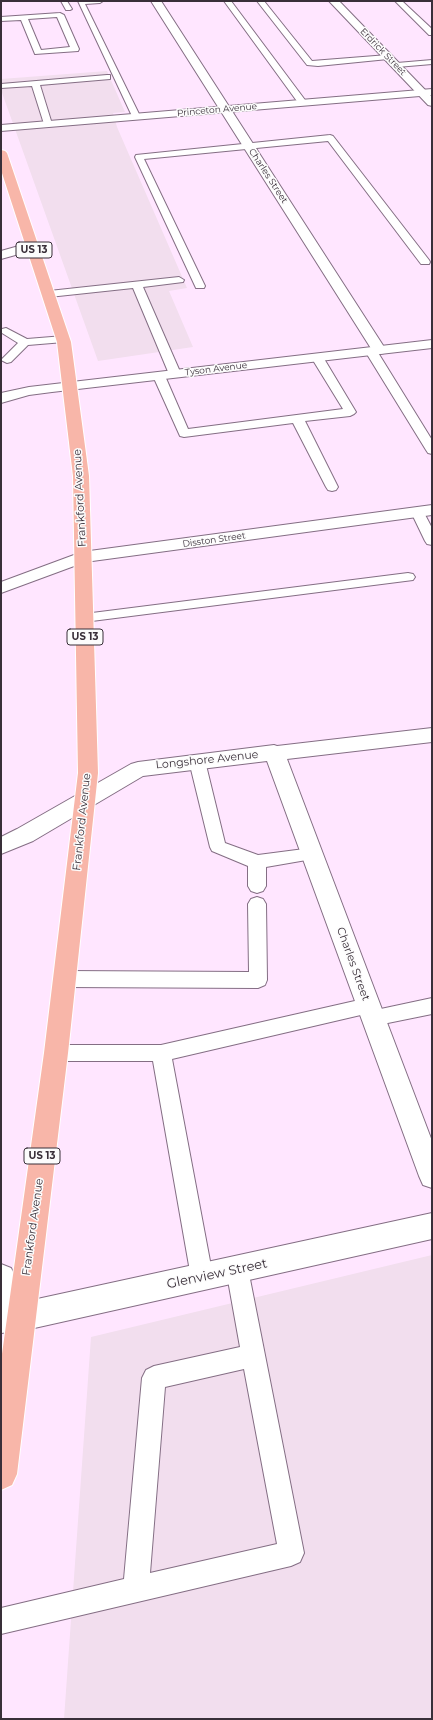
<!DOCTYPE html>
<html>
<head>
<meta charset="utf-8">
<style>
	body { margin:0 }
	#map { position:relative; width:433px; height:1720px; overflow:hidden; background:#ffe6ff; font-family:Montserrat,sans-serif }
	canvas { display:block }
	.frame { position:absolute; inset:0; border:2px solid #392f39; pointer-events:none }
</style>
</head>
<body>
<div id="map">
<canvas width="433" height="1720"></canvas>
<div class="frame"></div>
</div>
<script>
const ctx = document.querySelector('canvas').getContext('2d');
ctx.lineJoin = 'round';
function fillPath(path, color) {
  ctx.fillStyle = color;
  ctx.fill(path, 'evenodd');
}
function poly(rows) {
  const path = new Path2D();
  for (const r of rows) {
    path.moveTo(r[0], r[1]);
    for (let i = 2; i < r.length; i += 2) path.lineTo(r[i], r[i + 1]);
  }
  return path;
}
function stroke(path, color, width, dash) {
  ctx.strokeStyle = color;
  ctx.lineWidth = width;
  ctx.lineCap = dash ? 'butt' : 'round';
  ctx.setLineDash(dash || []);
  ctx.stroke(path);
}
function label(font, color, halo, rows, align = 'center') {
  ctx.font = font + ' Montserrat,sans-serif';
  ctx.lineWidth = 3;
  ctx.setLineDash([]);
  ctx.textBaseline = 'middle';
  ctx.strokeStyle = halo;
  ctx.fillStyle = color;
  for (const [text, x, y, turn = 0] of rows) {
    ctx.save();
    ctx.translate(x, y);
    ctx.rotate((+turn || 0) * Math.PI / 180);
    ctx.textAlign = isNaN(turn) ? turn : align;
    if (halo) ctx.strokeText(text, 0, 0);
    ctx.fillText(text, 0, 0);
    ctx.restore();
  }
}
fillPath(poly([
	[107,71,125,112,113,113,117,127,187,288,169,291,193,347,98,361,1,90,1,79],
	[432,1255,432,1719,64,1719,91,1337]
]), '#f2deee');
const service = poly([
	[61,1,67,1,72,9,70,10,66,10,61,1],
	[78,1,103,1,100,3,85,4,140,116,139,118,133,118,132,116,78,1],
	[224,1,231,1,305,100,305,104,299,104,224,1],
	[257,1,264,1,312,61,388,55,392,57,388,59,318,66,307,65,257,1],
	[395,1,402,1,432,29,432,35,429,35,395,1],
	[60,13,64,15,79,49,78,51,35,54,21,20,1,21,1,17,60,13],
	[57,17,70,47,41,50,28,19,57,17],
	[432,60,432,64,397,67,393,65,397,63,432,60],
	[107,75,110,75,110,79,40,85,52,124,48,127,44,124,32,86,1,88,1,84,107,75],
	[330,135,333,136,429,260,430,262,429,264,421,264,328,141,144,159,205,286,204,288,196,288,135,157,136,155,330,135],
	[179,277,184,280,183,282,143,287,181,374,179,376,175,377,171,376,169,374,133,288,49,297,44,294,49,291,179,277],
	[6,328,27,339,64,336,69,339,64,342,28,345,11,362,7,363,1,360,18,343,2,333,2,329,6,328],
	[371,348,377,351,432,440,432,454,428,453,426,450,365,351,371,348],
	[317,354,323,357,356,412,354,414,350,416,305,421,338,487,336,490,332,491,328,490,326,487,293,423,184,437,180,436,153,376,155,374,159,373,163,374,165,376,188,429,343,409,311,357,317,354],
	[417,508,422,509,432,528,432,545,427,544,425,541,411,512,412,509,417,508],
	[408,573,413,574,415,577,413,580,84,622,79,621,77,618,79,615,84,614,408,573],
	[197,755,203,757,205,761,225,843,258,855,312,848,318,850,320,854,318,858,266,867,266,886,263,891,257,893,251,891,248,886,248,866,212,851,210,847,189,761,191,757,197,755],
	[257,897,263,899,266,904,267,980,265,985,258,988,64,987,57,984,55,979,57,974,64,971,249,972,248,904,251,899,257,897],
	[368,998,375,1001,377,1006,376,1010,432,998,432,1014,373,1026,366,1024,364,1018,365,1014,172,1059,213,1277,210,1285,202,1288,194,1285,191,1277,153,1061,56,1061,49,1059,46,1053,49,1047,56,1045,161,1045,368,998],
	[237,1258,245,1262,248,1269,304,1553,300,1562,291,1566,1,1634,1,1608,124,1579,142,1378,146,1370,154,1366,240,1347,226,1269,229,1262,237,1258],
	[244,1369,277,1544,150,1573,165,1387,244,1369]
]);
const minor = poly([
	[151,1,161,1,386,350,384,353,379,354,374,353,372,350,151,1],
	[329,1,339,1,432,97,432,106,428,105,329,1],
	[33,242,37,243,39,246,37,249,1,259,1,251,33,242],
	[432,505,432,515,85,562,1,593,1,582,82,552,432,505],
	[432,728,432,742,287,759,432,1141,432,1188,423,1185,419,1176,267,761,143,776,33,841,1,854,1,837,17,829,131,764,138,762,274,745,277,746,432,728],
	[432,1213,432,1239,21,1331,1,1333,1,1264,11,1268,28,1301,432,1213]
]);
const tertiary = poly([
	[432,89,432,95,1,131,1,125,432,89],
	[432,340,432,348,52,392,29,395,1,403,1,393,29,387,432,340]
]);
const primary = poly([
	[1,150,5,151,7,153,71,342,89,476,98,773,68,1053,17,1474,12,1485,1,1490,1,1361,44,1053,78,773,73,476,57,342,1,170,1,150]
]);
stroke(service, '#846e84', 2);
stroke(minor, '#846e84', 2);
stroke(tertiary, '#846e84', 2);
stroke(primary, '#fff', 2);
fillPath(service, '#fff');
fillPath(minor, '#fff');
fillPath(tertiary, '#fff');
fillPath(primary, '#f8b6a9');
label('9px', '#392f39', '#fcfcfc', [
	["Erdrick Street",383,52,46],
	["Princeton Avenue",217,110,-5],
	["Charles Street",268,176,57],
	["Tyson Avenue",216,369,-7],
	["Disston Street",214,540,-8]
]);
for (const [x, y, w] of [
	[34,250,36],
	[85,637,36],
	[42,1156,36]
]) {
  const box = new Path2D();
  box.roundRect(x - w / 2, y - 8, w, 16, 3);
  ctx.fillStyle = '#fcfcfc';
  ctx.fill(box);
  stroke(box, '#392f39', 1);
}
label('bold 10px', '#392f39', null, [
	["US 13",34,250],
	["US 13",85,637],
	["US 13",42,1156]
]);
label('11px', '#392f39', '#fcfcfc', [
	["Frankford Avenue",80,498,-93],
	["Longshore Avenue",207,760,-6],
	["Frankford Avenue",82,822,-84],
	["Charles Street",353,964,70],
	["Frankford Avenue",33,1227,-82]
]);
label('13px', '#392f39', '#fcfcfc', [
	["Glenview Street",217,1274,-12]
]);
</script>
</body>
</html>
